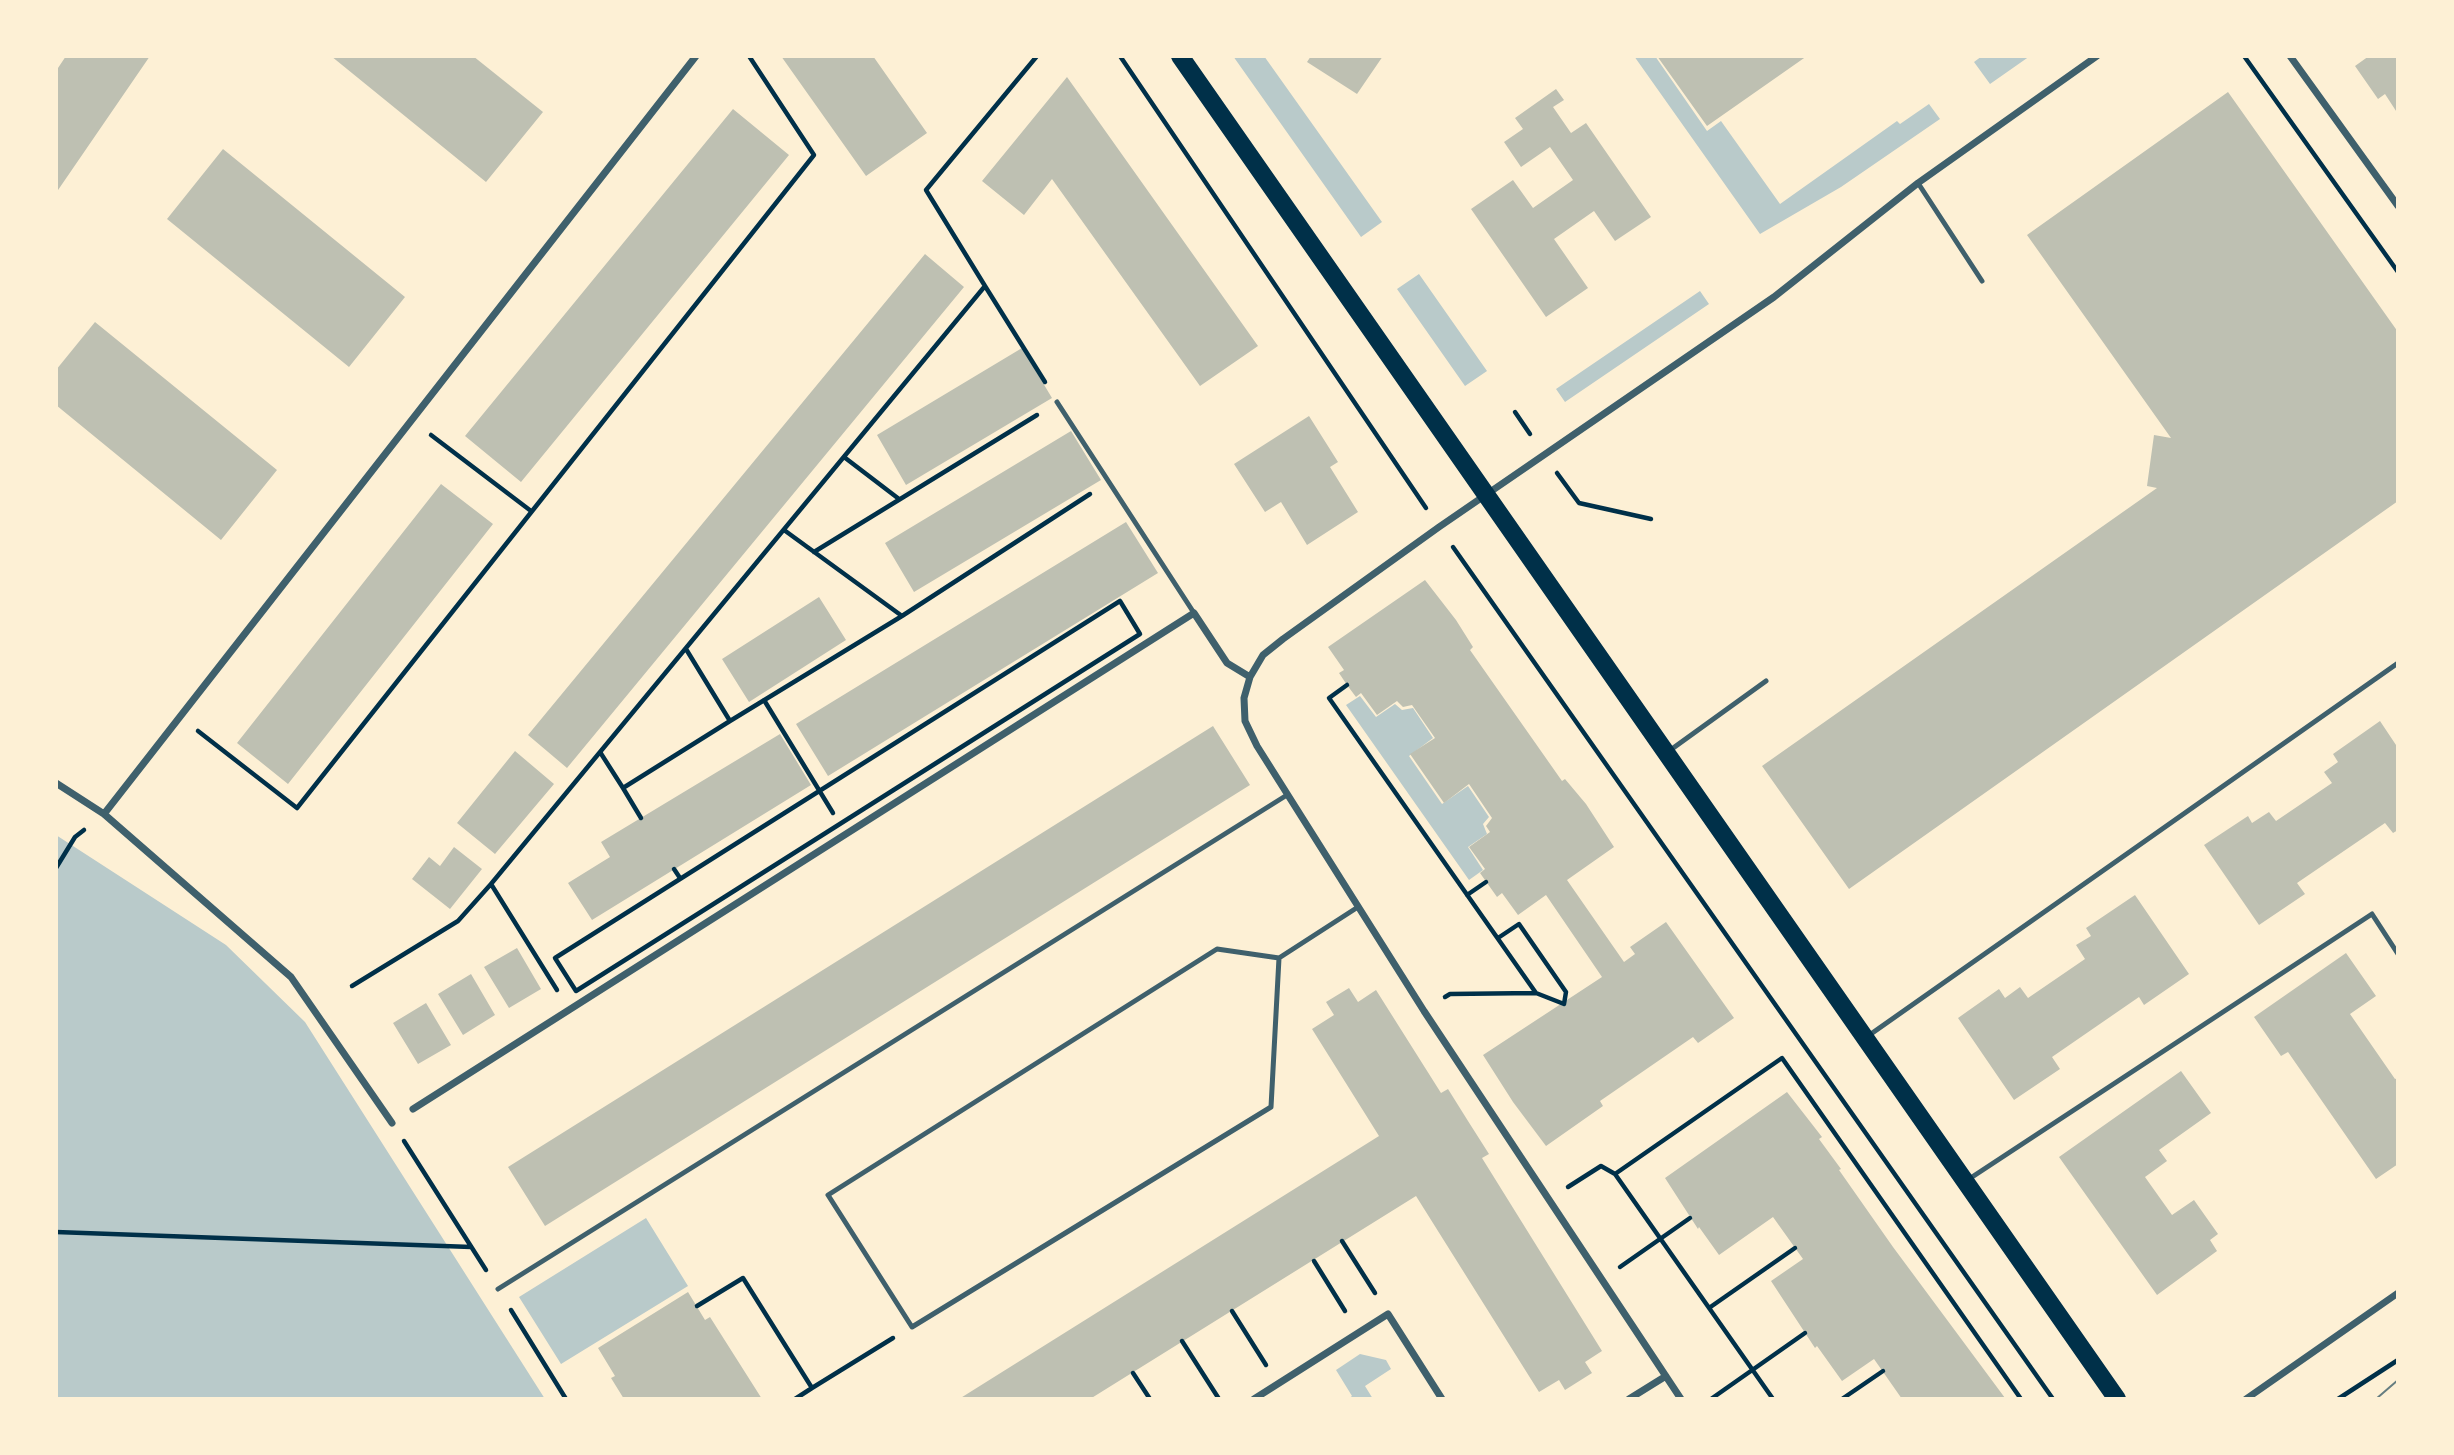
<!DOCTYPE html>
<html>
<head>
<meta charset="utf-8">
<style>
	body { margin:0 }
	#map { position:relative; width:2454px; height:1455px; overflow:hidden; background:#fdf0d5; font-family:"Libre Baskerville",serif }
	canvas { display:block }
	.frame { position:absolute; inset:0; border:58px solid #fdf0d5; pointer-events:none }
</style>
</head>
<body>
<div id="map">
<canvas width="2454" height="1455"></canvas>
<div class="frame"></div>
</div>
<script>
const ctx = document.querySelector('canvas').getContext('2d');
ctx.lineJoin = 'round';
function fillPath(path, color) {
  ctx.fillStyle = color;
  ctx.fill(path, 'evenodd');
}
function poly(rows) {
  const path = new Path2D();
  for (const r of rows) {
    path.moveTo(r[0], r[1]);
    for (let i = 2; i < r.length; i += 2) path.lineTo(r[i], r[i + 1]);
  }
  return path;
}
function stroke(path, color, width, dash) {
  ctx.strokeStyle = color;
  ctx.lineWidth = width;
  ctx.lineCap = dash ? 'butt' : 'round';
  ctx.setLineDash(dash || []);
  ctx.stroke(path);
}
fillPath(poly([
	[1233,56,1264,56,1382,222,1361,237],
	[1634,56,1655,56,1707,131,1721,121,1780,204,1897,121,1900,124,1929,104,1940,119,1841,187,1760,234],
	[1982,56,2030,56,1990,84,1974,62],
	[1419,274,1487,371,1465,386,1397,289],
	[1700,291,1709,304,1565,402,1556,389],
	[1360,696,1376,717,1395,704,1402,710,1413,708,1433,738,1409,756,1442,804,1468,786,1489,817,1483,824,1487,834,1468,847,1483,870,1469,880,1346,705],
	[56,835,226,945,305,1022,545,1399,56,1399],
	[646,1218,688,1286,561,1364,519,1297],
	[1360,1354,1386,1360,1391,1369,1365,1386,1373,1399,1348,1399,1352,1396,1336,1370]
]), '#b9caca');
fillPath(poly([
	[66,56,150,56,56,193,56,71],
	[331,56,473,56,543,112,486,182],
	[781,56,873,56,927,133,866,176],
	[1311,56,1383,56,1357,94,1307,62],
	[1657,56,1807,56,1707,126],
	[2369,56,2398,56,2398,114,2385,94,2378,99,2355,66],
	[1067,77,1258,346,1200,386,1052,179,1024,215,982,181],
	[1556,89,1564,100,1553,107,1571,133,1586,123,1651,217,1615,241,1594,211,1554,239,1588,288,1546,317,1471,209,1513,180,1533,208,1573,180,1550,147,1521,167,1504,142,1523,129,1515,118],
	[2228,92,2398,332,2398,501,1849,889,1762,766,2157,488,2147,486,2154,435,2171,438,2027,235],
	[733,109,789,155,521,482,465,436],
	[223,149,405,297,349,367,167,219],
	[925,254,964,287,567,768,528,735],
	[95,322,277,470,221,540,56,405,56,370],
	[1022,348,1052,398,906,485,877,435],
	[1309,416,1338,462,1330,467,1358,512,1307,545,1281,502,1265,512,1234,464],
	[1071,431,1101,480,914,592,885,543],
	[441,484,493,524,288,784,237,743],
	[1126,522,1158,573,828,776,796,724],
	[1425,580,1456,620,1473,647,1470,650,1562,781,1565,779,1586,804,1614,847,1567,880,1624,962,1635,954,1630,947,1666,922,1734,1018,1698,1043,1693,1037,1600,1101,1603,1106,1546,1146,1513,1102,1483,1055,1602,977,1546,895,1518,915,1502,893,1497,897,1480,873,1485,869,1469,847,1490,832,1486,826,1492,818,1469,784,1444,803,1410,754,1435,738,1412,705,1403,707,1397,701,1377,715,1361,693,1356,697,1347,685,1339,673,1344,670,1328,647],
	[819,597,846,640,749,702,722,659],
	[2380,721,2398,748,2398,830,2393,833,2385,823,2297,883,2305,894,2259,925,2204,845,2248,816,2252,823,2269,812,2276,821,2332,783,2324,772,2338,762,2333,754],
	[1213,726,1250,785,545,1226,508,1167],
	[780,734,811,785,592,920,568,883,610,857,601,842],
	[515,751,554,784,495,854,457,823],
	[454,847,482,869,450,909,412,879,429,857,440,866],
	[2135,895,2189,974,2144,1005,2139,997,2052,1057,2060,1069,2014,1100,1958,1018,1999,989,2005,998,2020,987,2028,998,2085,959,2076,945,2091,936,2086,928],
	[517,948,541,989,509,1008,484,967],
	[2346,953,2376,996,2350,1014,2395,1079,2398,1078,2398,1164,2376,1179,2288,1052,2281,1056,2254,1017],
	[471,974,495,1015,463,1035,438,994],
	[1349,988,1358,1002,1376,990,1441,1093,1448,1089,1468,1121,1489,1154,1482,1158,1602,1351,1585,1362,1592,1373,1565,1390,1559,1380,1539,1392,1416,1196,1090,1399,959,1399,1379,1136,1312,1029,1334,1015,1326,1002],
	[426,1003,451,1045,418,1064,393,1023],
	[2181,1071,2211,1113,2159,1150,2167,1161,2145,1177,2172,1215,2194,1200,2218,1234,2210,1240,2217,1251,2157,1295,2059,1157],
	[1787,1092,1822,1137,1819,1139,1841,1169,1839,1170,1893,1247,2005,1398,1902,1399,1874,1359,1842,1381,1817,1346,1815,1348,1771,1281,1803,1259,1773,1217,1719,1255,1699,1227,1698,1229,1665,1178],
	[688,1292,705,1320,710,1317,762,1399,624,1399,611,1378,615,1376,598,1348]
]), '#bec0b2');
stroke(poly([
	[1120,56,1426,508],
	[2244,56,2398,272],
	[985,286,926,190,1037,56],
	[1515,412,1530,434],
	[431,435,531,511],
	[844,457,899,499],
	[1557,473,1579,503,1651,519],
	[784,530,902,616,1090,494],
	[1453,547,2053,1399],
	[814,552,1037,415],
	[1120,601,1140,634,576,991,555,958,1120,601],
	[686,649,730,721,902,616],
	[1347,685,1329,698,1536,993],
	[764,700,833,813],
	[198,731,297,808,814,155,749,56],
	[600,752,623,788,730,721],
	[623,788,641,818],
	[56,868,75,837,84,830],
	[674,869,680,878],
	[1467,895,1486,882],
	[352,986,458,921,491,884],
	[557,990,491,884,985,286,1045,382],
	[1445,997,1450,994,1536,993,1564,1004,1566,992,1519,924,1498,938],
	[404,1141,486,1270],
	[1615,1174,1773,1399],
	[1568,1187,1601,1166,1615,1174,1782,1058,2021,1399],
	[56,1232,471,1247],
	[1342,1241,1375,1293],
	[1314,1261,1345,1311],
	[1620,1267,1690,1218],
	[697,1306,743,1278,812,1388,795,1399],
	[1709,1308,1795,1248],
	[511,1310,566,1399],
	[1232,1311,1266,1365],
	[1182,1341,1219,1399],
	[1133,1373,1150,1399],
	[812,1388,893,1338],
	[1711,1399,1805,1333],
	[1842,1399,1883,1371],
	[2338,1399,2398,1360]
]), '#003049', 4.5);
stroke(poly([
	[1918,183,1982,281],
	[1057,402,1194,613],
	[1669,751,1766,681],
	[1279,958,1271,1107,912,1327,828,1195,1217,949,1279,958,1358,907],
	[1868,1036,2398,663],
	[1969,1179,2372,914,2398,954],
	[498,1289,1287,795]
]), '#3f606c', 5);
stroke(poly([
	[2290,56,2398,206],
	[56,783,104,814,291,977,392,1123],
	[104,814,696,56],
	[413,1109,1194,613,1227,663,1250,677],
	[1254,1399,1388,1314,1442,1399],
	[1629,1399,1666,1376],
	[1681,1399,1424,1011,1257,746,1245,721,1244,698,1250,677,1263,655,1283,639,1439,527,1774,297,1918,183,2097,56],
	[2246,1399,2398,1293]
]), '#3f606c', 7);
stroke(poly([
	[1180,56,2117,1399]
]), '#003049', 18);
stroke(poly([
	[2376,1399,2398,1380]
]), '#657d81', 2);
</script>
</body>
</html>
